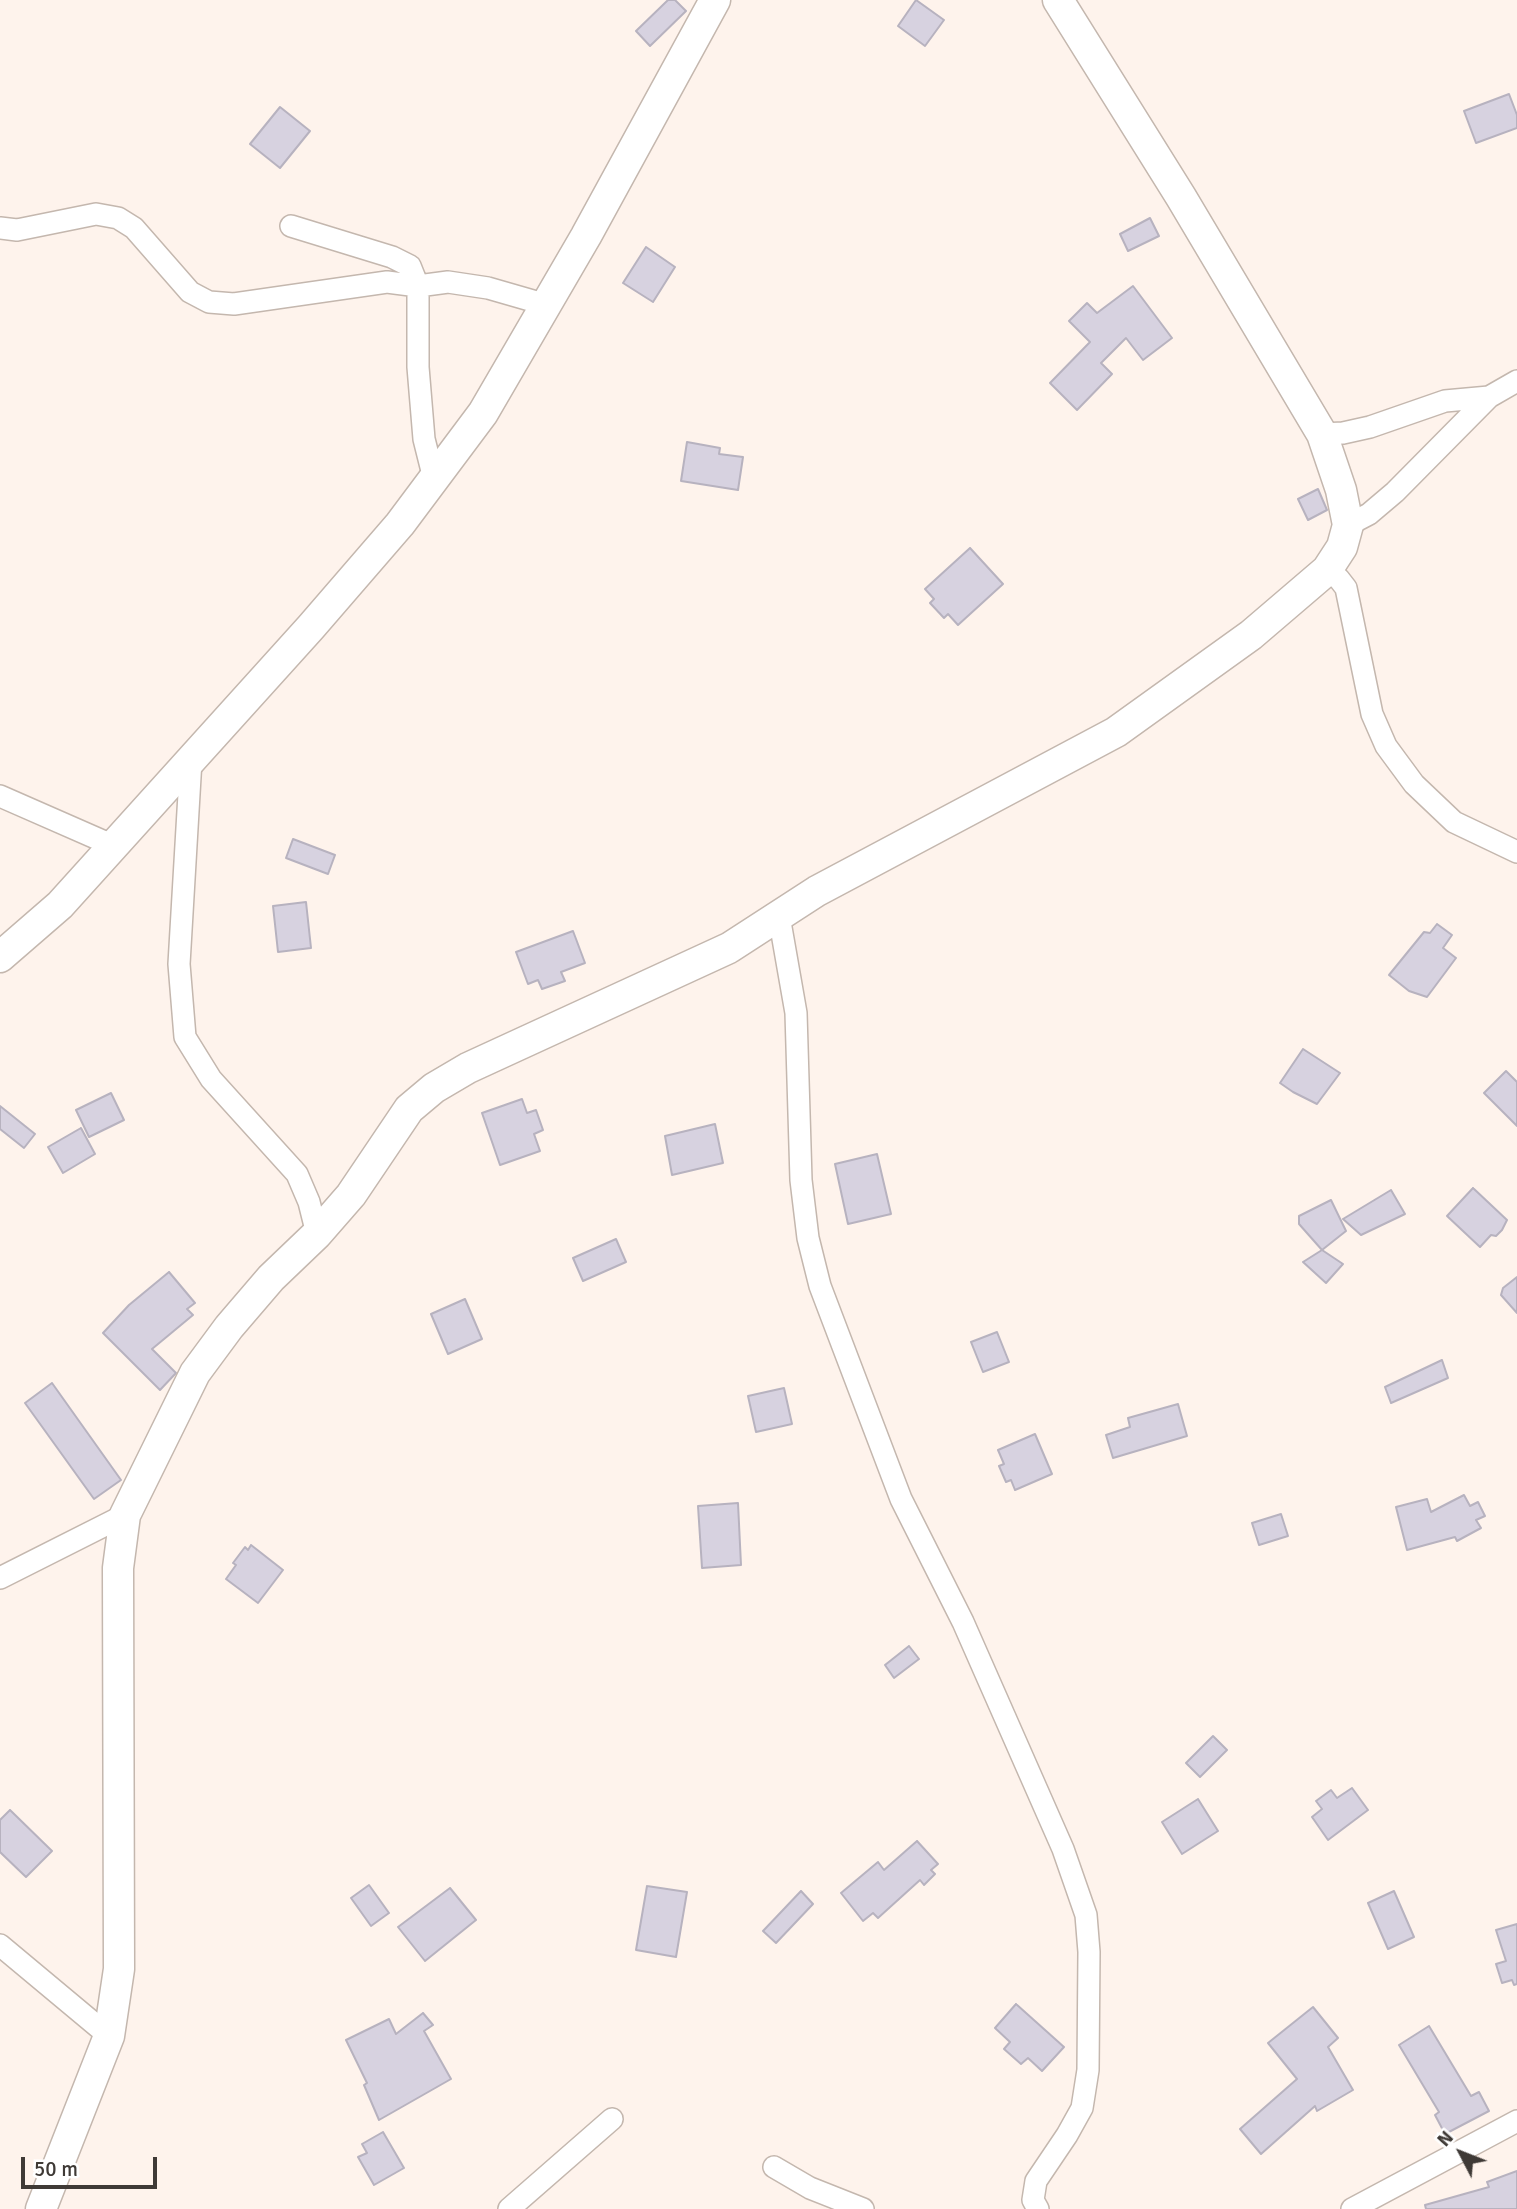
<!DOCTYPE html>
<html>
<head>
<meta charset="utf-8">
<style>
	body { margin:0 }
	#map { position:relative; width:1517px; height:2209px; overflow:hidden; background:#fef3ec; font-family:Signika,sans-serif }
	canvas { display:block }
	.north { position:absolute; left:1426px; top:2118px; width:70px; height:70px; -webkit-text-stroke:5px #fff; paint-order:stroke; rotate:312deg; font-size:19px; font-weight:700; line-height:28px; text-align:center; color:#3f3a36 }
	.north::after { content:''; display:block; margin:auto; width:24px; height:32px; background:#3f3a36; clip-path:polygon(50% 0,100% 100%,50% 72%,0 100%) }
	.scale { position:absolute; left:21px; top:2157px; width:136px; height:32px; box-sizing:border-box; border:4px solid #3f3a36; border-top:0; padding-left:9px; font-size:21px; line-height:24px; white-space:nowrap; color:#3f3a36; -webkit-text-stroke:5px #fff; paint-order:stroke }
</style>
</head>
<body>
<div id="map">
<canvas width="1517" height="2209"></canvas>
<div class="north">N</div>
<div class="scale">50 m</div>
</div>
<script>
const ctx = document.querySelector('canvas').getContext('2d');
ctx.lineJoin = 'round';
function fillPath(path, color) {
  ctx.fillStyle = color;
  ctx.fill(path, 'evenodd');
}
function poly(rows) {
  const path = new Path2D();
  for (const r of rows) {
    path.moveTo(r[0], r[1]);
    for (let i = 2; i < r.length; i += 2) path.lineTo(r[i], r[i + 1]);
  }
  return path;
}
function stroke(path, color, width, dash) {
  ctx.strokeStyle = color;
  ctx.lineWidth = width;
  ctx.lineCap = dash ? 'butt' : 'round';
  ctx.setLineDash(dash || []);
  ctx.stroke(path);
}
const building = poly([
	[668,0,675,0,686,11,650,46,636,31,668,0],
	[916,0,944,20,925,46,898,26,916,0],
	[1509,94,1517,115,1517,128,1476,143,1464,111,1509,94],
	[280,107,310,131,280,168,250,144,280,107],
	[1150,218,1159,236,1128,251,1120,234,1150,218],
	[646,247,675,267,653,302,623,283,646,247],
	[1133,286,1172,338,1143,360,1126,338,1101,363,1112,374,1077,410,1050,383,1090,342,1069,321,1087,303,1097,313,1133,286],
	[687,442,720,448,719,454,743,457,738,490,681,481,687,442],
	[1318,489,1327,510,1308,520,1298,499,1318,489],
	[970,548,1003,584,958,625,948,614,944,618,930,603,934,599,925,589,970,548],
	[293,839,335,855,328,874,286,858,293,839],
	[306,902,311,948,278,952,273,906,306,902],
	[1437,924,1452,935,1443,948,1456,958,1427,997,1409,991,1389,975,1424,932,1430,933,1437,924],
	[573,931,585,963,561,972,565,981,542,989,538,980,528,984,516,952,573,931],
	[1303,1049,1340,1073,1317,1104,1293,1092,1280,1083,1303,1049],
	[1506,1071,1517,1082,1517,1126,1484,1093,1506,1071],
	[111,1093,124,1120,89,1137,76,1110,111,1093],
	[522,1099,527,1113,536,1110,543,1130,534,1134,540,1151,500,1165,482,1113,522,1099],
	[0,1106,35,1134,24,1148,0,1129,0,1106],
	[715,1124,723,1163,672,1175,665,1136,715,1124],
	[81,1128,95,1154,63,1173,48,1147,81,1128],
	[877,1154,891,1214,848,1224,835,1164,877,1154],
	[1473,1188,1507,1220,1502,1230,1496,1236,1491,1235,1480,1247,1447,1216,1473,1188],
	[1391,1190,1405,1214,1361,1235,1343,1219,1391,1190],
	[1331,1200,1346,1231,1322,1250,1299,1224,1299,1216,1331,1200],
	[616,1239,626,1262,583,1281,573,1258,616,1239],
	[1322,1250,1343,1264,1326,1283,1303,1262,1322,1250],
	[169,1272,195,1303,187,1309,193,1315,152,1349,176,1373,160,1390,103,1333,129,1305,169,1272],
	[1517,1277,1517,1313,1501,1295,1503,1288,1517,1277],
	[465,1299,482,1339,448,1354,431,1314,465,1299],
	[997,1332,1009,1362,983,1372,971,1342,997,1332],
	[1442,1360,1448,1378,1391,1403,1385,1387,1442,1360],
	[52,1383,121,1480,94,1499,25,1403,52,1383],
	[784,1388,792,1424,756,1432,748,1396,784,1388],
	[1178,1404,1187,1436,1113,1458,1106,1435,1130,1427,1128,1418,1178,1404],
	[1035,1434,1052,1474,1015,1490,1011,1480,1006,1482,999,1466,1004,1464,998,1450,1035,1434],
	[1464,1495,1470,1506,1478,1502,1485,1516,1476,1520,1481,1528,1457,1541,1455,1537,1407,1550,1396,1507,1427,1499,1431,1512,1464,1495],
	[738,1503,741,1565,702,1568,698,1506,738,1503],
	[1281,1514,1288,1536,1259,1545,1252,1523,1281,1514],
	[251,1545,283,1570,258,1603,226,1579,236,1565,233,1563,245,1547,248,1550,251,1545],
	[909,1646,919,1659,894,1678,885,1665,909,1646],
	[1213,1736,1227,1750,1200,1777,1186,1763,1213,1736],
	[1352,1788,1368,1810,1328,1840,1312,1817,1322,1809,1316,1801,1331,1790,1337,1798,1352,1788],
	[1198,1799,1218,1831,1182,1854,1162,1822,1198,1799],
	[10,1810,52,1851,26,1877,0,1852,0,1820,10,1810],
	[917,1841,938,1864,931,1870,935,1874,924,1885,920,1880,878,1918,873,1913,863,1921,841,1893,878,1862,884,1870,917,1841],
	[369,1885,389,1913,371,1926,351,1898,369,1885],
	[647,1886,687,1892,676,1957,636,1950,647,1886],
	[450,1888,476,1920,425,1961,398,1927,450,1888],
	[801,1891,813,1904,776,1943,763,1931,801,1891],
	[1394,1891,1414,1937,1388,1949,1368,1903,1394,1891],
	[1517,1924,1517,1984,1514,1985,1512,1980,1502,1983,1496,1964,1506,1961,1496,1930,1517,1924],
	[1016,2004,1064,2047,1042,2071,1028,2058,1021,2064,1004,2049,1010,2042,995,2028,1016,2004],
	[1313,2007,1338,2038,1328,2047,1353,2090,1317,2111,1315,2106,1261,2154,1240,2129,1297,2079,1268,2043,1313,2007],
	[423,2013,433,2025,424,2031,451,2079,379,2120,364,2085,367,2083,346,2040,389,2019,396,2034,423,2013],
	[1429,2026,1471,2096,1479,2092,1489,2111,1445,2134,1435,2115,1439,2112,1399,2045,1429,2026],
	[383,2132,404,2168,374,2185,358,2157,367,2153,362,2144,383,2132],
	[1517,2171,1517,2209,1426,2209,1425,2205,1489,2187,1487,2182,1517,2171]
]);
fillPath(building, '#d7d2e0');
stroke(building, '#b7b2bf', 2);
const street = poly([
	[291,226,392,257,410,266,418,286,418,367,424,439,434,479],
	[0,228,17,230,96,214,118,218,134,228,190,292,209,302,234,304,387,282,418,286,448,282,488,288,547,305],
	[1322,434,1343,433,1370,427,1445,401,1489,397],
	[1348,525,1369,514,1395,492,1489,397,1517,381],
	[1327,570,1339,579,1346,588,1372,714,1386,746,1414,784,1454,822,1517,852],
	[191,760,179,964,185,1037,211,1079,297,1174,309,1202,317,1234],
	[0,796,114,846],
	[779,916,796,1013,801,1180,808,1238,820,1286,901,1499,963,1622,1063,1849,1086,1915,1089,1952,1088,2070,1082,2108,1067,2135,1036,2181,1033,2200,1038,2209],
	[0,1578,125,1515],
	[0,1945,109,2036],
	[774,2167,810,2188,863,2209],
	[509,2209,612,2119],
	[1352,2209,1517,2121]
]);
const secondary = poly([
	[0,957,60,905,311,627,400,524,483,413,586,236,715,0],
	[41,2209,109,2036,119,1969,118,1568,125,1515,195,1373,229,1327,271,1278,317,1234,351,1195,409,1109,434,1088,468,1068,729,948,817,891,1116,732,1251,635,1327,570,1342,547,1348,525,1341,490,1322,434,1181,197,1058,0]
]);
stroke(street, '#c4b7ae', 24);
stroke(secondary, '#c4b7ae', 33);
stroke(street, '#fff', 21);
stroke(secondary, '#fff', 30);
</script>
</body>
</html>
